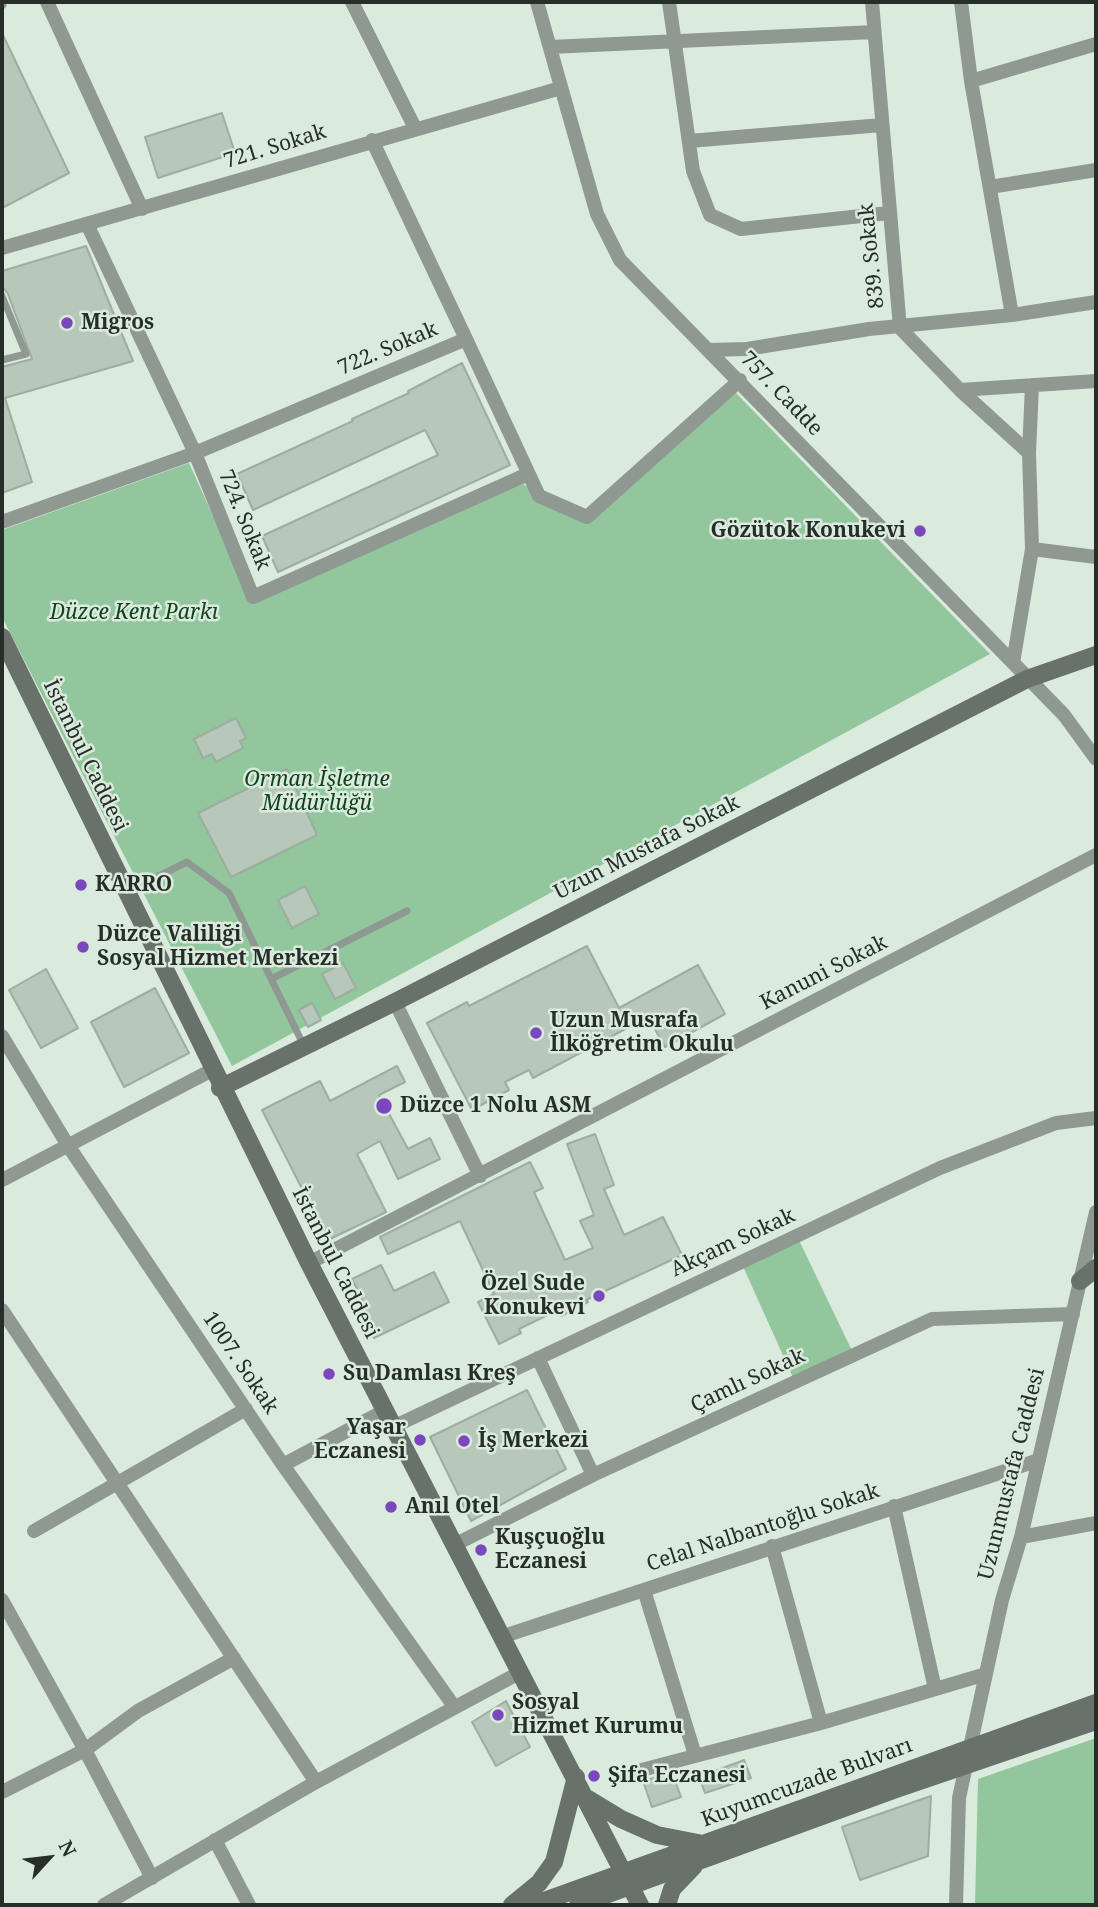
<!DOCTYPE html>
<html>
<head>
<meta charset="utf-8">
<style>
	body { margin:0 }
	#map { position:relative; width:1098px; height:1907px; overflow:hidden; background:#daebdd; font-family:"Noto Serif",serif }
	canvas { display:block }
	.frame { position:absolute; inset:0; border:4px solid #272e29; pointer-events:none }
	.north { position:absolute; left:14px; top:1823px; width:70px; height:70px; -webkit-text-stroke:5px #daebdd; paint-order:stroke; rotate:63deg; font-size:19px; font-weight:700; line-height:28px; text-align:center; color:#272e29 }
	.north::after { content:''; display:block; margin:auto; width:24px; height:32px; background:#272e29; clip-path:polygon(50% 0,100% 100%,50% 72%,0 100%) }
</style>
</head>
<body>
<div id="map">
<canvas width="1098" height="1907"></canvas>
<div class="frame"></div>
<div class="north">N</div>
</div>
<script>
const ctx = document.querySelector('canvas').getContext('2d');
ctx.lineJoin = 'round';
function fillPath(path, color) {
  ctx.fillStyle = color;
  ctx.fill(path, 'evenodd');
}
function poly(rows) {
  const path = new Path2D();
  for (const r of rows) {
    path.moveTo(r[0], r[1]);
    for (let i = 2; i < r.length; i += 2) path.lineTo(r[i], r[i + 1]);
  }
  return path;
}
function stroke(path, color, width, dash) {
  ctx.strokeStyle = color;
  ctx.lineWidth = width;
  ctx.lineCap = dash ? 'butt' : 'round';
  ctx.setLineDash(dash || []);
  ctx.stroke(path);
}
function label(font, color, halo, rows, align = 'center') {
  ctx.font = font + ' "Noto Serif",serif';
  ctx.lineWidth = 5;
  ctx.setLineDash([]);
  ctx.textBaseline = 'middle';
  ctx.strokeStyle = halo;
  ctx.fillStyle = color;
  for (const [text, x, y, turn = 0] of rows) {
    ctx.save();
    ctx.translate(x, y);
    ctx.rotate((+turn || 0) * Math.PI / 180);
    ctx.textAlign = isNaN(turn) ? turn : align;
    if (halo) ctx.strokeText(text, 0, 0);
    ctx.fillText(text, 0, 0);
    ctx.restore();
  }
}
fillPath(poly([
	[735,392,990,654,232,1066,2,617,2,530,189,463,252,602,523,484,584,523],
	[797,1236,854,1355,795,1382,741,1262],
	[1096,1738,1096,1905,975,1905,978,1779]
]), '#92c69c');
const building = poly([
	[2,33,69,173,2,208,2,33],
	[222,113,235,153,158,178,145,137,222,113],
	[86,246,133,361,5,398,32,482,2,493,2,367,32,359,8,294,2,286,2,271,86,246],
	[462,363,510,465,278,572,262,536,438,455,425,430,253,510,237,474,353,421,352,419,409,393,408,391,462,363],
	[236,718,246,738,240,741,243,748,216,762,212,754,203,758,194,739,236,718],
	[287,769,317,835,231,877,198,813,287,769],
	[305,886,319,914,292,928,278,900,305,886],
	[587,946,619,1008,698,965,725,1014,665,1047,648,1017,533,1078,529,1070,505,1082,509,1090,472,1110,427,1023,467,1002,469,1006,587,946],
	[343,963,356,988,335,999,322,974,343,963],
	[46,969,78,1028,41,1048,9,990,46,969],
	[155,988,189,1053,124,1087,91,1022,155,988],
	[312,1003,321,1020,308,1027,299,1010,312,1003],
	[397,1066,405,1082,379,1095,408,1149,430,1138,440,1159,398,1179,380,1141,357,1154,386,1212,328,1240,262,1110,320,1081,330,1101,397,1066],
	[595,1134,614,1185,604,1189,624,1235,663,1217,682,1255,586,1300,588,1302,561,1316,558,1310,519,1329,521,1333,499,1344,478,1302,494,1294,460,1221,388,1254,380,1237,530,1162,543,1188,534,1192,565,1260,593,1248,580,1221,594,1215,567,1144,595,1134],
	[381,1265,394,1291,434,1272,449,1302,374,1338,359,1308,365,1305,352,1279,381,1265],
	[527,1390,566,1469,471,1521,430,1437,527,1390],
	[506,1701,530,1747,496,1766,472,1722,506,1701],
	[744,1760,751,1778,705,1793,699,1777,744,1760],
	[672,1773,681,1797,652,1807,643,1781,672,1773],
	[931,1796,928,1856,860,1880,842,1827,931,1796]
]);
fillPath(building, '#b7c8ba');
stroke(building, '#9dada0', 2);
stroke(poly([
	[2,6,3,5],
	[2,296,26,354,2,360],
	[159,876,187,862,229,893,304,1046],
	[271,979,407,911]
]), '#909892', 7);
stroke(poly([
	[47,2,142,209],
	[352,2,415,128],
	[537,2,597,214,620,260,1064,715,1096,759],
	[669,2,693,171,710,215,741,229,889,213],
	[872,2,900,328,960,390,1029,453],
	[961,2,971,81,1012,315],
	[550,47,874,32],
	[971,81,1096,44],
	[372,140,466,339],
	[689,141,882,125],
	[990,187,1096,170],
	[87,224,195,453,253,597,528,474],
	[2,248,561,88],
	[708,350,747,349,869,329,1012,315,1096,302],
	[960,390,1096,381],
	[2,522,195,453,466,339,539,496,587,517,740,380],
	[1032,549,1096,557],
	[1013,663,1032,549,1029,453,1032,385],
	[395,1002,480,1176],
	[2,1036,67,1144,283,1465,453,1705],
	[2,1180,212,1070],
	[309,1263,1096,855],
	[2,1310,316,1782],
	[538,1358,593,1475],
	[395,1426,940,1168,1056,1123,1096,1118],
	[283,1465,386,1410],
	[894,1506,935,1689],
	[34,1531,246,1409],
	[1021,1537,1096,1523],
	[456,1544,593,1475,932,1319,1073,1314],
	[772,1546,821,1723],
	[644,1590,695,1755],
	[2,1600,85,1750,138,1711,234,1658],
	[501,1637,1039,1460],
	[634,1772,821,1723,986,1674],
	[2,1792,85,1750,152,1878],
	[215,1840,249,1905],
	[104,1905,316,1782,519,1673],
	[956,1905,959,1798,1002,1600,1021,1537,1096,1212]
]), '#909892', 14);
stroke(poly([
	[2,637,309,1263,640,1905],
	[220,1088,395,1002,1027,679,1096,655],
	[1080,1281,1096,1268],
	[588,1799,621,1819,657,1835,703,1844],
	[512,1905,539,1883,554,1862,576,1777],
	[533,1905,1096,1703],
	[578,1905,896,1789,1096,1721],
	[667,1905,672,1889,694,1866]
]), '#68726a', 18);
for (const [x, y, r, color] of [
	[67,323,7,"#7b47be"],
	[920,531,7,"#7b47be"],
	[81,885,7,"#7b47be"],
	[83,947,7,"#7b47be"],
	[536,1033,7,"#7b47be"],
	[384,1106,9,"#7b47be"],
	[599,1296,7,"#7b47be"],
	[329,1374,7,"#7b47be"],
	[420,1440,7,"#7b47be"],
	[464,1441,7,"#7b47be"],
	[391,1507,7,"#7b47be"],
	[481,1550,7,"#7b47be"],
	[498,1715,7,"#7b47be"],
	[594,1776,7,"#7b47be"]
]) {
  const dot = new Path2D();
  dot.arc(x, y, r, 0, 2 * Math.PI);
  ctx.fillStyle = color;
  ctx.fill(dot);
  stroke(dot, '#daebdd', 2.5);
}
label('21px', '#272e29', '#daebdd', [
	["721. Sokak",275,147,-17],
	["839. Sokak",872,256,-96],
	["722. Sokak",388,349,-23],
	["757. Cadde",781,394,46],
	["724. Sokak",244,520,68],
	["İstanbul Caddesi",85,756,64],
	["Uzun Mustafa Sokak",647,848,-27],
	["Kanuni Sokak",824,973,-27],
	["Akçam Sokak",733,1243,-25],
	["İstanbul Caddesi",335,1263,63],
	["1007. Sokak",240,1363,56],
	["Çamlı Sokak",748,1381,-25],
	["Uzunmustafa Caddesi",1012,1474,-76],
	["Celal Nalbantoğlu Sokak",763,1528,-18],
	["Kuyumcuzade Bulvarı",807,1783,-20]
]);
label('bold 21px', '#272e29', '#daebdd', [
	["Migros",81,323],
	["Gözütok Konukevi",906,531,"right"],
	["KARRO",95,885],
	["Düzce Valiliği",97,935],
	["Sosyal Hizmet Merkezi",97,959],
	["Uzun Musrafa",550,1021],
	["İlköğretim Okulu",550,1045],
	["Düzce 1 Nolu ASM",400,1106],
	["Özel Sude",585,1284,"right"],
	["Konukevi",585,1308,"right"],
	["Su Damlası Kreş",343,1374],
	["Yaşar",406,1428,"right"],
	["Eczanesi",406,1452,"right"],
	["İş Merkezi",478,1441],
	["Anıl Otel",405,1507],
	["Kuşçuoğlu",495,1538],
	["Eczanesi",495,1562],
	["Sosyal",512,1703],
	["Hizmet Kurumu",512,1727],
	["Şifa Eczanesi",608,1776]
], 'left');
label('italic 21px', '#114321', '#daebdd', [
	["Düzce Kent Parkı",134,613],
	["Orman İşletme",317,780],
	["Müdürlüğü",317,804]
]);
</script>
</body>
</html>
